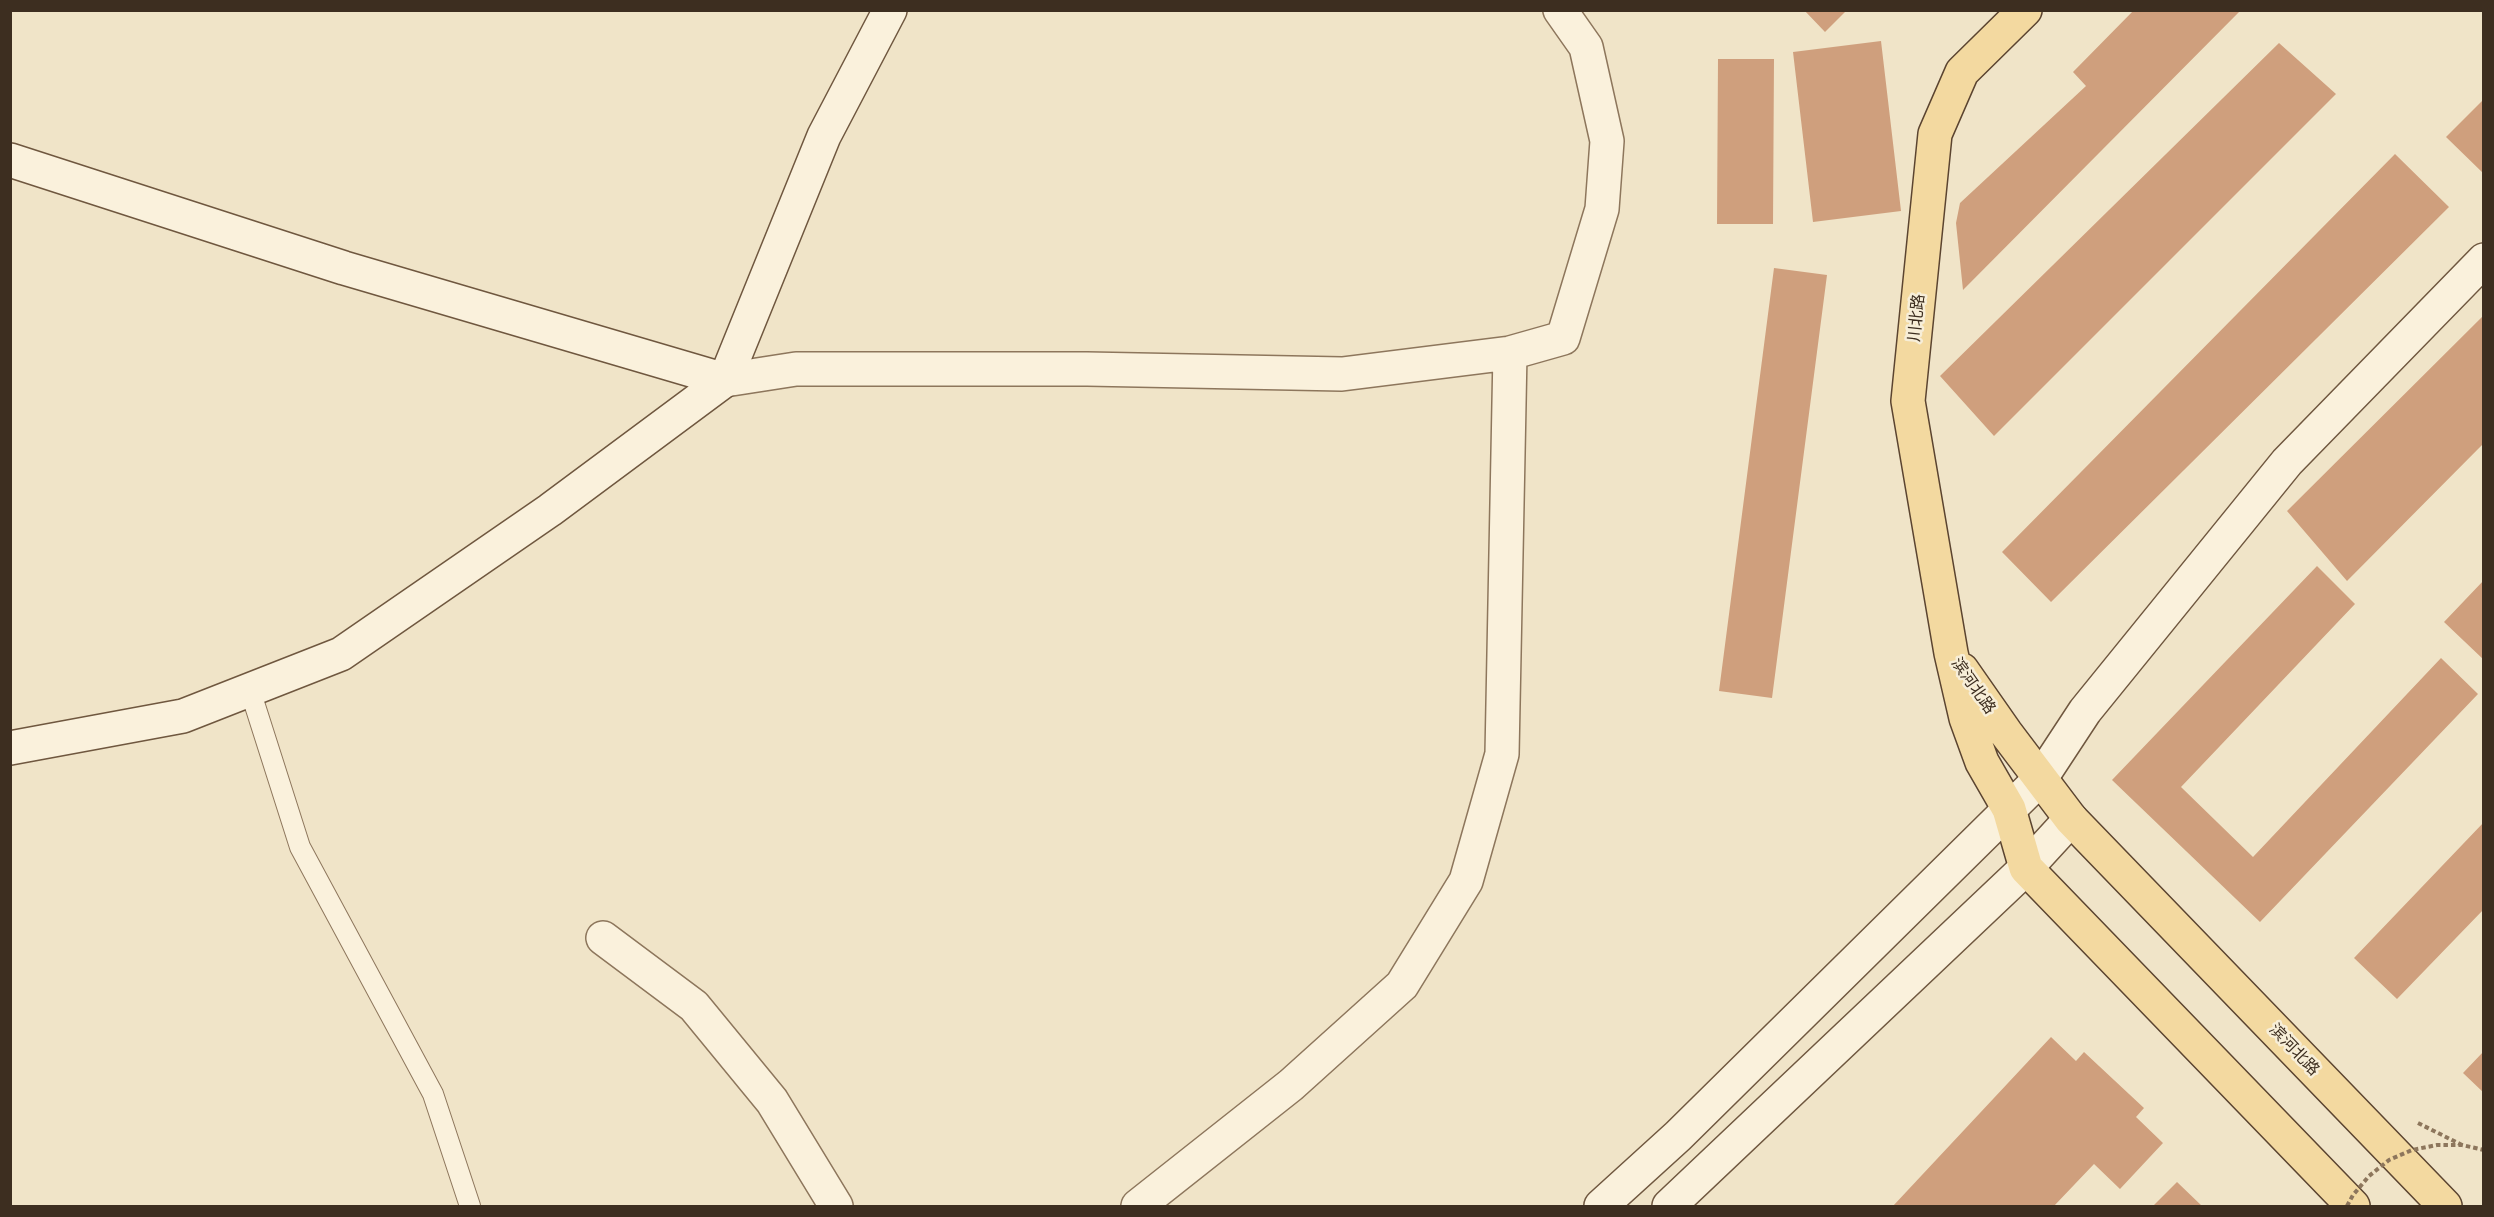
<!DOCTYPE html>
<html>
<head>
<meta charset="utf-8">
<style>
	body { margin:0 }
	#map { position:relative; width:2494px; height:1217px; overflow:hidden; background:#f0e4c8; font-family:"Libre Baskerville",serif }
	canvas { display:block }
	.frame { position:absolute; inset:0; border:12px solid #3d2e20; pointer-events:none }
</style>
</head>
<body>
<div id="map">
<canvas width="2494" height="1217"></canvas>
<div class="frame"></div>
</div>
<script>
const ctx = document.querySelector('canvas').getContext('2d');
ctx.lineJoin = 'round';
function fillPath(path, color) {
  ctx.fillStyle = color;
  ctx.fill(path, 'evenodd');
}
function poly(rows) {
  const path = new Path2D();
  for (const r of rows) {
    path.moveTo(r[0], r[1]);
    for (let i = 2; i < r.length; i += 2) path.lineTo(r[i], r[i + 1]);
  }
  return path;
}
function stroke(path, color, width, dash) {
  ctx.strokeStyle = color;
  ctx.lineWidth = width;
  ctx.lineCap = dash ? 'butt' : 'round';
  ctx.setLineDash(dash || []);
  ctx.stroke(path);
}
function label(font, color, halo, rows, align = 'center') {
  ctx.font = font + ' "Libre Baskerville","Noto Sans SC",serif';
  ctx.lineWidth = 5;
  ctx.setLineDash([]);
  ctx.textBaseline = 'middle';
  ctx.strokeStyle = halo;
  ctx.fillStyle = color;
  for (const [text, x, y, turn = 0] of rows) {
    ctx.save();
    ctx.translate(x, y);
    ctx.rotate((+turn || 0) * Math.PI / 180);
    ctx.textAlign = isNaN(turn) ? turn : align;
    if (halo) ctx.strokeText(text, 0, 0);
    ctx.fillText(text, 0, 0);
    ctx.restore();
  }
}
fillPath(poly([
	[1804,10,1847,10,1825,32],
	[2134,10,2241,10,1963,290,1956,223,1960,203,2086,86,2073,72],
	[1881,41,1901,211,1813,222,1793,52],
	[2279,43,2336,94,1994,436,1940,376],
	[1718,59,1774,59,1773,224,1717,224],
	[2484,99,2484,174,2446,137],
	[2395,154,2449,207,2051,602,2002,552],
	[1774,268,1827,275,1772,698,1719,691],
	[2484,315,2484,443,2347,581,2287,511],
	[2317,566,2355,604,2181,787,2253,857,2441,658,2478,694,2260,922,2112,780],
	[2484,580,2484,660,2444,622],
	[2484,822,2484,909,2397,999,2354,958],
	[2051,1037,2076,1061,2084,1052,2144,1108,2136,1117,2163,1143,2120,1189,2094,1164,2054,1206,1893,1206],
	[2484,1051,2484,1093,2463,1073],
	[2177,1182,2202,1206,2153,1206]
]), '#cf9f7d');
const lane = poly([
	[250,690,300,847,433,1094,470,1206]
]);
const street = poly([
	[725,380,796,369,1087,369,1342,374,1510,353,1563,338,1602,209,1607,141,1586,47,1560,10],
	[603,938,694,1006,772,1101,836,1206],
	[1138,1206,1291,1085,1402,985,1466,881,1502,754,1510,353]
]);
const secondary = poly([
	[10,160,344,268,725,380],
	[10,748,183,716,341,654,550,510,725,380,824,136,890,10],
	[1601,1206,1678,1136,2041,778,2085,711,2287,462,2484,260],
	[1669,1206,2026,868,2071,819]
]);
const primary = poly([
	[2025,10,1962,72,1935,134,1908,401,1951,653,1966,718,1982,762,2009,809,2026,868,2353,1206],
	[1962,670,2006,733,2071,819,2445,1206]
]);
stroke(lane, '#8d765c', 22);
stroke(street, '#8d765c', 36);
stroke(secondary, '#6f573f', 36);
stroke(primary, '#5b4430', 36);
stroke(poly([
	[2418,1123,2462,1145]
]), '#8d765c', 4, [4.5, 3]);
stroke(lane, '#faf1dc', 20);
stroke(street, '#faf1dc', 33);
stroke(secondary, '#faf1dc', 33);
stroke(primary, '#f3d9a0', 33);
stroke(poly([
	[2347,1206,2353,1195,2369,1176,2389,1160,2412,1150,2437,1145,2462,1145,2484,1150]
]), '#8d765c', 4, [4.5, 3]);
label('16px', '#3d2e20', '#f7eed8', [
	["川北路",1917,318,-84],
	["滨河北路",1973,686,55],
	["滨河北路",2294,1050,46]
]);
</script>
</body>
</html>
